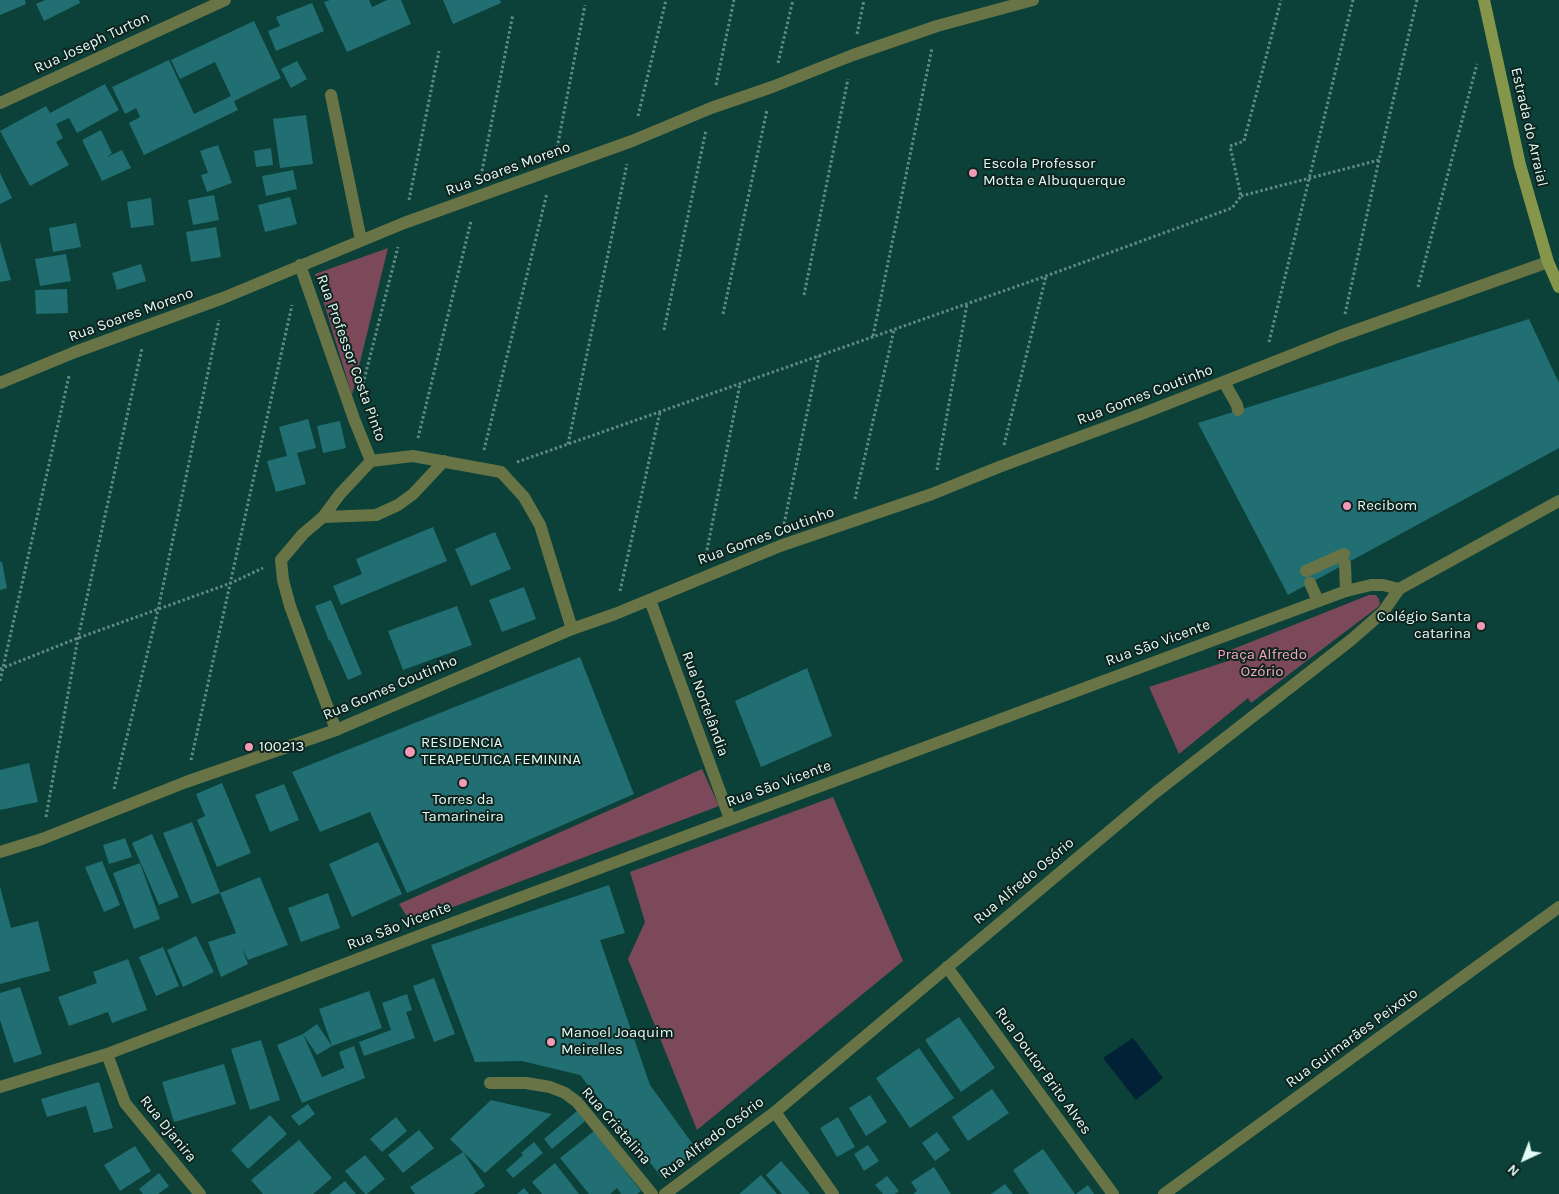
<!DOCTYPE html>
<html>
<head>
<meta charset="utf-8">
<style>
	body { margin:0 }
	#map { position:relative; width:1559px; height:1194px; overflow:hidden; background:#0b4138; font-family:Karla,sans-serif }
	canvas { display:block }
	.north { position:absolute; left:1499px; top:1134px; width:50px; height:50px; -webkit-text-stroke:4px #0f231f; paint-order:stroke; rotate:223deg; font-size:14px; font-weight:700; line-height:20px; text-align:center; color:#e1fbf5 }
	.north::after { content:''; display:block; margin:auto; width:18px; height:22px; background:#e1fbf5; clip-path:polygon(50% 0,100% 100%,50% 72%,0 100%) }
</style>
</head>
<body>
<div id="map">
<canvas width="1559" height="1194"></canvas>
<div class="north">N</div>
</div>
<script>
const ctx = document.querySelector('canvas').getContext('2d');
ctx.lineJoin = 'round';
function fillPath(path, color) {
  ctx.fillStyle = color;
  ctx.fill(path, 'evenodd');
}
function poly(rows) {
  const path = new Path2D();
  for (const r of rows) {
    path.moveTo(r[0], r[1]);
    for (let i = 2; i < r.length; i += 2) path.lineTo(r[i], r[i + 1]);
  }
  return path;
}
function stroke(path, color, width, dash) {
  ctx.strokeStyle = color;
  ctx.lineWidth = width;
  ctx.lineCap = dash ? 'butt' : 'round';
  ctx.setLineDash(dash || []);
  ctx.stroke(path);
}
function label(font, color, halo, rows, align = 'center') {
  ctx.font = font + ' Karla,sans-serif';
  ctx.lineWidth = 4;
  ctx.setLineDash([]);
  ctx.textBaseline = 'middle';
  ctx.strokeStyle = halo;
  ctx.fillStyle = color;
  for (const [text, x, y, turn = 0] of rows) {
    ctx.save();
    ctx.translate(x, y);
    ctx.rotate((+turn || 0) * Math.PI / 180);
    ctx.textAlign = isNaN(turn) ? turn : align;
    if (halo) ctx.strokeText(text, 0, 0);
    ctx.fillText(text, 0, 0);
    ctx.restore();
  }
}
fillPath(poly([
	[388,248,352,395,315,274],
	[1369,595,1376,595,1379,599,1380,604,1378,607,1251,703,1248,698,1179,754,1149,687,1231,660,1228,651],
	[702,769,719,806,411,923,399,904],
	[833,797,903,961,697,1130,628,959,645,922,630,872]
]), '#7b4959');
fillPath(poly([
	[1133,1038,1163,1078,1136,1100,1103,1058]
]), '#002136');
fillPath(poly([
	[0,0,25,0,26,4,0,15],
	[45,0,79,0,80,3,44,21,36,4],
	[330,0,369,0,372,7,387,0,401,0,411,24,347,52,324,2],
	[443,0,500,0,501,3,453,24],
	[312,3,324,31,276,51,268,31,280,26,276,17],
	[254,21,281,78,234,101,238,110,144,155,129,123,140,117,136,108,125,114,112,87,169,60,194,114,231,96,215,62,180,79,171,60],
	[297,61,307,79,291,88,281,69],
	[105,84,119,110,77,133,69,118,56,124,63,138,56,142,69,165,30,186,0,131,46,106,50,113],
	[306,115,313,164,280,168,273,119],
	[101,130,112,153,107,157,122,150,131,168,102,181,82,140],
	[218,145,232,183,207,192,201,175,208,173,200,151],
	[271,148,273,165,256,167,254,151],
	[293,170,297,189,266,196,262,176],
	[0,173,12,198,0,204],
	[214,195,219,220,193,225,188,200],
	[290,197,297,224,265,232,258,205],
	[151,198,154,225,131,228,127,202],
	[76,223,81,247,53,252,49,228],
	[216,227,221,257,191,262,186,232],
	[0,242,11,280,0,282],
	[66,254,71,281,40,286,35,259],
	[141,264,146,281,117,290,112,273],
	[67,289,68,313,36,314,35,290],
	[1529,319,1559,383,1559,448,1288,595,1198,423],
	[308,419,316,448,297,453,306,484,276,492,267,461,287,456,279,427],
	[340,421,346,448,323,453,317,426],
	[433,527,447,561,341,605,333,586,362,574,356,559],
	[495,532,511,569,471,586,455,549],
	[0,562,2,562,7,588,0,590],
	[524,587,536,619,502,632,489,600],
	[331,600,362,674,348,680,330,640,329,641,315,606],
	[457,606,472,645,403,670,388,631],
	[580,657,634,794,407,893,370,812,320,832,292,772],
	[807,668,832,736,761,767,735,701],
	[29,763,38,802,0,810,0,770],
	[222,783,251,853,217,867,197,820,205,816,196,794],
	[284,784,299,820,270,832,255,795],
	[192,822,220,893,192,904,163,833],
	[152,834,179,897,159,905,132,843],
	[125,838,132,857,109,864,103,845],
	[378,842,402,894,352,917,329,864],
	[102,861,120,905,104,912,85,867],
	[140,863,160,919,134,929,113,873],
	[260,877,288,945,248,960,242,948,248,964,221,977,208,942,236,933,220,893],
	[609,885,625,933,600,940,650,1085,697,1150,663,1179,580,1075,522,1061,475,1062,431,945],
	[0,887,11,928,38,921,50,971,0,984],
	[328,893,340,928,301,942,288,908],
	[196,936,214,972,183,987,167,950],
	[163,947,179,986,156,996,139,957],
	[128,959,147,1010,112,1023,108,1012,69,1026,58,997,97,983,93,972],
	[434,978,455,1034,434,1042,413,986],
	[20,987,42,1054,14,1063,0,1020,0,993],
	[369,991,382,1028,332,1046,317,1055,303,1034,322,1077,344,1068,347,1076,339,1052,354,1046,365,1078,302,1103,277,1045,303,1034,317,1024,332,1046,319,1009],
	[407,994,412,1010,406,1012,415,1038,364,1056,359,1042,391,1030,382,1003],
	[959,1017,995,1068,961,1092,925,1040],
	[261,1040,280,1100,250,1110,231,1049],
	[919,1048,954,1098,910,1128,876,1078],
	[224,1064,236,1104,174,1122,162,1082],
	[99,1082,113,1128,94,1133,86,1106,47,1117,41,1099],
	[992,1089,1009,1113,968,1141,952,1117],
	[870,1095,887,1122,866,1136,849,1108],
	[491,1100,552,1114,485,1173,463,1152,485,1186,473,1194,415,1194,410,1187,463,1152,450,1139],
	[308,1104,315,1114,299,1126,291,1116],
	[577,1111,585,1121,552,1149,544,1139],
	[270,1115,287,1134,248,1169,231,1150],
	[396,1117,407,1131,382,1152,370,1139],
	[838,1117,855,1147,837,1157,820,1128],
	[419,1130,434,1148,403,1173,388,1155],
	[594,1131,641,1191,637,1194,621,1194,617,1188,610,1194,589,1194,560,1158],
	[937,1132,950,1150,935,1161,922,1143],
	[299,1140,332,1178,313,1194,263,1194,251,1180],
	[534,1142,543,1153,513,1178,506,1170,523,1155,521,1153],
	[868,1145,879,1161,864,1171,854,1154],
	[135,1146,151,1171,120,1191,104,1165],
	[1043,1149,1075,1194,1029,1194,1013,1170],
	[365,1155,385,1179,367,1194,365,1194,345,1171],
	[781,1161,810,1194,782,1194,766,1175],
	[555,1163,579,1194,542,1194,532,1182],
	[934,1167,951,1194,913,1194,917,1191,911,1182],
	[159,1173,169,1186,158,1194,143,1194,139,1189],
	[761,1175,777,1194,739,1194],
	[887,1176,899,1191,895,1194,883,1194,875,1185],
	[345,1181,356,1194,329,1194],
	[1005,1184,1013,1194,991,1194],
	[1088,1185,1094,1194,1076,1194],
	[524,1188,529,1194,517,1194]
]), '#216f72');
stroke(poly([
	[857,34,864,0],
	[778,63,793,0],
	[716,85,734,0],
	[638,116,666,0],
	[557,148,585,5],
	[481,176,513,14],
	[1241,196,1379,160],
	[409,200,439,51],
	[1418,287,1477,64],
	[804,295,848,79],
	[723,314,767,110],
	[1345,314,1379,160,1417,0],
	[664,330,706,130],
	[873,336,932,48],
	[1269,342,1353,0],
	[363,384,398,247],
	[418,438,471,221],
	[568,444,627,164],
	[1004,445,1046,276],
	[484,450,547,193],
	[517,462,1046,276,1232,208,1241,196,1230,146,1244,141,1281,0],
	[937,470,967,304],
	[855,499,894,330],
	[784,524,819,356],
	[706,555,740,384],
	[620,591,660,412],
	[0,669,78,638,231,583,263,568],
	[0,681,69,376],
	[191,760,292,305],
	[114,789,158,610,219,320],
	[46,817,78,638,142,348]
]), '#608b83', 3, [2.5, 2.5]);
stroke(poly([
	[1224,382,1237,405,1238,410],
	[1345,564,1346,591],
	[1306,571,1344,554],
	[1310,583,1318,601]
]), '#697446', 12);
stroke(poly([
	[331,95,361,240],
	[300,265,354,419,371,461],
	[0,383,75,352,223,298,404,223,632,141,711,108,772,87,853,55,937,26,1033,0],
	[323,517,376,515,398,505,413,494,444,461],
	[650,600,730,819],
	[336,730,290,606,283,580,281,560,303,534,323,517,340,494,371,461,413,456,501,472,524,497,540,525,572,629],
	[947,967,1113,1194],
	[107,1054,125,1103,200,1194],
	[490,1083,526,1083,550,1087,565,1093,577,1102,591,1119,652,1194],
	[0,1087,107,1054,495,907,1346,591,1371,585,1383,585,1399,589,1559,501],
	[775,1112,833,1194],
	[665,1194,775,1112,1156,792,1351,640,1383,612,1399,589]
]), '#697446', 12);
stroke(poly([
	[0,103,225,0],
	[0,852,42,839,186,782,336,730,572,629,615,614,780,546,932,494,999,467,1139,415,1340,336,1548,262],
	[1164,1194,1559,907]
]), '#697446', 12);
stroke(poly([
	[1484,0,1520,165,1548,262,1559,287]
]), '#85954a', 12);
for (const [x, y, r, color] of [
	[973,173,5,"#f09ab5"],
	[1347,506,5,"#f09ab5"],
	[1481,626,5,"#f09ab5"],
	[249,747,5,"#f09ab5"],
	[410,752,6,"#f09ab5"],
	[463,783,5,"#f09ab5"],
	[551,1042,5,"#f09ab5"]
]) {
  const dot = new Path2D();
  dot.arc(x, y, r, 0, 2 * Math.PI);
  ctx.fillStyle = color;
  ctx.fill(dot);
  stroke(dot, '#0f231f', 2);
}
label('15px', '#e1fbf5', '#0f231f', [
	["Rua Joseph Turton",92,43,-25],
	["Estrada do Arraial",1529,127,77],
	["Rua Soares Moreno",508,169,-20],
	["Rua Soares Moreno",131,315,-20],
	["Rua Professor Costa Pinto",351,358,70],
	["Rua Gomes Coutinho",1145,395,-21],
	["Rua Gomes Coutinho",766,536,-20],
	["Rua São Vicente",1158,643,-20],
	["Rua Gomes Coutinho",390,688,-23],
	["Rua Nortelândia",705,704,70],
	["Rua São Vicente",779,784,-20],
	["Rua Alfredo Osório",1024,881,-40],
	["Rua São Vicente",399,926,-21],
	["Rua Guimarães Peixoto",1352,1038,-36],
	["Rua Doutor Brito Alves",1043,1071,54],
	["Rua Cristalina",616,1126,49],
	["Rua Djanira",168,1129,51],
	["Rua Alfredo Osório",712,1138,-37]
]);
label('15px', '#e1fbf5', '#0f231f', [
	["Escola Professor",983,164],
	["Motta e Albuquerque",983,181],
	["Recibom",1357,506],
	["Colégio Santa",1471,617,"right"],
	["catarina",1471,634,"right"],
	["RESIDENCIA",421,743],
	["TERAPEUTICA FEMININA",421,760],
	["100213",259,747],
	["Torres da",463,800,"center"],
	["Tamarineira",463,817,"center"],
	["Manoel Joaquim",561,1033],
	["Meirelles",561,1050]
], 'left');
label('15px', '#f6a7bf', '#0f231f', [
	["Praça Alfredo",1262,655],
	["Ozório",1262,672]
]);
</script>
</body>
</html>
